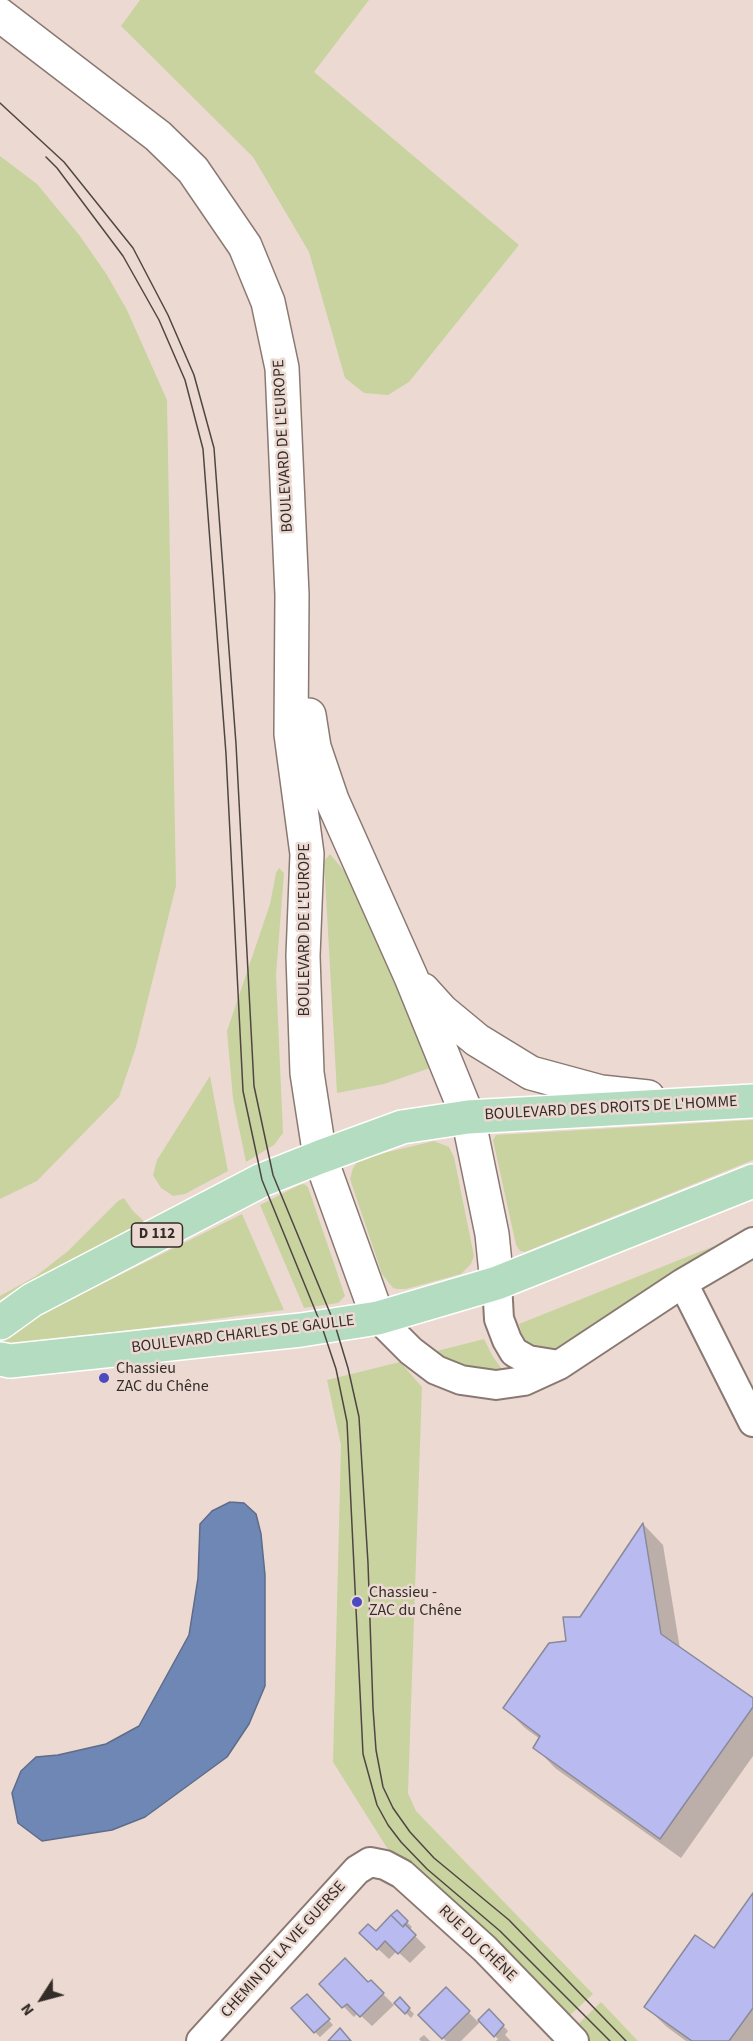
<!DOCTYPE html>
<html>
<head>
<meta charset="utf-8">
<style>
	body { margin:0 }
	#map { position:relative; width:753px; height:2041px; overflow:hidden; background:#ecdad2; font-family:"Source Sans 3",sans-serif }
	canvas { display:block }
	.north { position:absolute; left:12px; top:1969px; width:60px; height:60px; -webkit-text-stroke:4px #ecdad2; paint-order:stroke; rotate:234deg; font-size:16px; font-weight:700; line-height:24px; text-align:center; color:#332c29 }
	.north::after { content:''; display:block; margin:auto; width:21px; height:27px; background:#332c29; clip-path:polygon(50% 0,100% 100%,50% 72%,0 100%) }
</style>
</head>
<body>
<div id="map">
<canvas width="753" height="2041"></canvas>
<div class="north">N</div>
</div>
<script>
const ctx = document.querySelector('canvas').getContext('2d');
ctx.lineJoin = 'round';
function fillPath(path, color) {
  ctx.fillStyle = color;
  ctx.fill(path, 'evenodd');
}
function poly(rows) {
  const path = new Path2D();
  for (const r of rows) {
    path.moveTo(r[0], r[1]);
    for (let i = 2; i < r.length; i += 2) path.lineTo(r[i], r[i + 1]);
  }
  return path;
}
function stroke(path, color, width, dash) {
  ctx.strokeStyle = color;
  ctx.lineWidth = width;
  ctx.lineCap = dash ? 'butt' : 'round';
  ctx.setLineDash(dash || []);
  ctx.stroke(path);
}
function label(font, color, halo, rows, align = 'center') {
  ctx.font = font + ' "Source Sans 3",sans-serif';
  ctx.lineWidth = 5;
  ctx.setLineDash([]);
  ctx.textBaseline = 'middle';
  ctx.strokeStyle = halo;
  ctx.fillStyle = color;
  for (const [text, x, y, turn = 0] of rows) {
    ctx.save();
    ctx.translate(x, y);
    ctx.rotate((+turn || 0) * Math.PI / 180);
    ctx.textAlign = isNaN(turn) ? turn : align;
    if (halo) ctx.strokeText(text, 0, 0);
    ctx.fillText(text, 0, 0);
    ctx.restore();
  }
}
fillPath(poly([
	[140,0,369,0,314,72,519,245,409,382,388,395,364,393,345,378,309,252,253,157,121,26],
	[0,156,37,184,80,236,107,275,127,310,167,400,176,886,136,1047,119,1097,37,1181,0,1199],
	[330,854,350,878,430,1068,384,1084,337,1093,324,861],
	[279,868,284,873,276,975,283,1133,274,1145,246,1162,233,1099,227,1031,270,904,276,873],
	[210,1076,228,1171,185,1194,173,1196,161,1188,153,1175,157,1160],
	[753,1120,753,1160,525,1252,520,1251,516,1245,493,1140,496,1135],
	[434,1141,449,1147,454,1157,474,1256,471,1264,461,1274,406,1289,397,1289,393,1288,382,1274,350,1179,353,1168,358,1161,367,1157],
	[304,1184,308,1187,345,1296,338,1303,304,1308,260,1205,299,1185],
	[124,1198,133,1211,148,1225,0,1304,0,1296,36,1276,68,1251,118,1201],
	[242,1214,284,1310,0,1347,0,1335],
	[714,1246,557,1348,535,1349,527,1343,522,1334,519,1324],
	[484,1339,492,1355,501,1368,500,1371,472,1374,433,1352],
	[400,1362,422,1387,408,1793,416,1811,593,1994,568,2017,387,1848,333,1762,341,1445,327,1380],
	[601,2002,638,2041,590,2041,576,2026]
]), '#c9d3a0');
const water = poly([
	[230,1502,244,1503,256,1514,261,1534,265,1575,265,1686,249,1724,227,1757,145,1817,112,1830,42,1841,18,1823,12,1793,21,1771,36,1757,58,1755,106,1744,139,1726,189,1635,198,1578,200,1524,212,1511,230,1502]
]);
fillPath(water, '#6f87b4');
stroke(water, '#5d6c8a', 1.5);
fillPath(poly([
	[644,1525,663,1545,680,1649,753,1700,753,1756,681,1858,555,1768,535,1747,540,1739,525,1728,505,1708,568,1642,581,1618],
	[753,1895,753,2041,686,2041,667,2027,646,2007,714,1950],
	[397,1912,412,1927,409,1930,426,1947,410,1963,397,1951,389,1959,361,1933,376,1933],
	[371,1982,394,2005,372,2026,358,2013,354,2017,321,1984,368,1984],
	[446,1989,478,2022,489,2011,508,2031,505,2035,511,2041,496,2041,498,2039,481,2021,461,2041,446,2041,420,2015],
	[400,1999,414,2014,411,2018,396,2003],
	[312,2001,333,2025,320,2037,315,2032],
	[424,2035,430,2041,421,2041,419,2039]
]), '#0003');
const building = poly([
	[643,1523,661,1634,753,1698,753,1707,660,1839,533,1748,540,1736,503,1708,549,1643,566,1641,563,1617,580,1617,643,1523],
	[753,1893,753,2008,729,2041,692,2041,644,2007,695,1935,714,1948,753,1893],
	[397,1910,408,1921,403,1927,391,1915,397,1910],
	[391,1915,403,1927,405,1924,416,1935,398,1954,385,1941,377,1950,359,1933,368,1924,376,1931,391,1915],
	[345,1958,368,1982,371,1980,384,1993,360,2017,347,2004,342,2008,319,1984,345,1958],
	[446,1987,470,2011,442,2039,418,2015,446,1987],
	[307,1994,330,2019,314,2033,291,2008,307,1994],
	[400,1997,410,2008,405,2014,394,2003,400,1997],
	[489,2009,504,2025,494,2037,478,2020,489,2009],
	[340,2028,351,2041,328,2041,340,2028]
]);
fillPath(building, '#b9baef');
stroke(building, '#898999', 1.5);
const minor = poly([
	[497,1283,499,1319,507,1340,514,1352,528,1360,559,1365],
	[683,1283,753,1422],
	[378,1318,411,1351,436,1370,461,1380,496,1385,524,1381,559,1365,683,1283,753,1242],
	[201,2041,357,1870,370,1862,385,1865,402,1874,485,1949,574,2041]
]);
const tertiary = poly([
	[0,15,158,136,193,170,245,246,268,302,282,368,292,595,291,734,307,854,303,956,307,1073,320,1157,378,1318],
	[309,715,314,747,332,800,411,977,468,1117,492,1234,497,1283],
	[423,990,442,1011,477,1040,531,1073,601,1092,648,1097]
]);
const primary = poly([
	[0,1323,32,1300,262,1180,320,1157,402,1127,468,1117,753,1101],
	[0,1359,10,1361,301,1330,378,1318,497,1283,753,1181]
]);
stroke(minor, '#8a7972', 32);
stroke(tertiary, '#8a7972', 36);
stroke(primary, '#fff', 36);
stroke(minor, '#fff', 28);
stroke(tertiary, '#fff', 33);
stroke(primary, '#b4dcc1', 33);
stroke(poly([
	[0,103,64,162,133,248,168,315,194,375,214,448,236,744,254,1086,273,1175,335,1325,348,1368,359,1417,368,1563,373,1708,376,1750,383,1787,393,1808,410,1832,434,1858,509,1920,626,2041],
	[46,157,57,168,123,256,159,320,185,380,203,449,226,754,243,1091,262,1180,322,1327,336,1369,347,1422,363,1754,377,1805,388,1825,401,1842,427,1869,500,1931,610,2041]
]), '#4f4643', 1.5);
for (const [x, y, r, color] of [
	[104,1378,6,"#4b4ac0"],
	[357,1602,6,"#4b4ac0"]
]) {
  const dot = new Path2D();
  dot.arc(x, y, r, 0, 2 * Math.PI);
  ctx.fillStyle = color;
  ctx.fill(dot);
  stroke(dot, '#ecdad2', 2);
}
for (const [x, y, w] of [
	[157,1235,51]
]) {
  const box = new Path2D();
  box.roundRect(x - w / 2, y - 12, w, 24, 4.5);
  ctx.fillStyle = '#ecdad2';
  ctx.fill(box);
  stroke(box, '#332c29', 1.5);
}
label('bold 15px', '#332c29', null, [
	["D 112",157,1235]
]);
label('16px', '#332c29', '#ecdad2', [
	["BOULEVARD DE L'EUROPE",284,446,-93],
	["BOULEVARD DE L'EUROPE",305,930,-90],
	["BOULEVARD DES DROITS DE L'HOMME",611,1109,-3],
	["BOULEVARD CHARLES DE GAULLE",243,1335,-7],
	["RUE DU CHÊNE",477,1944,44],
	["CHEMIN DE LA VIE GUERSE",284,1950,-48]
]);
label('16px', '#332c29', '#ecdad2', [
	["Chassieu",116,1369],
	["ZAC du Chêne",116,1387],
	["Chassieu -",369,1593],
	["ZAC du Chêne",369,1611]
], 'left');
</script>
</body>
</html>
